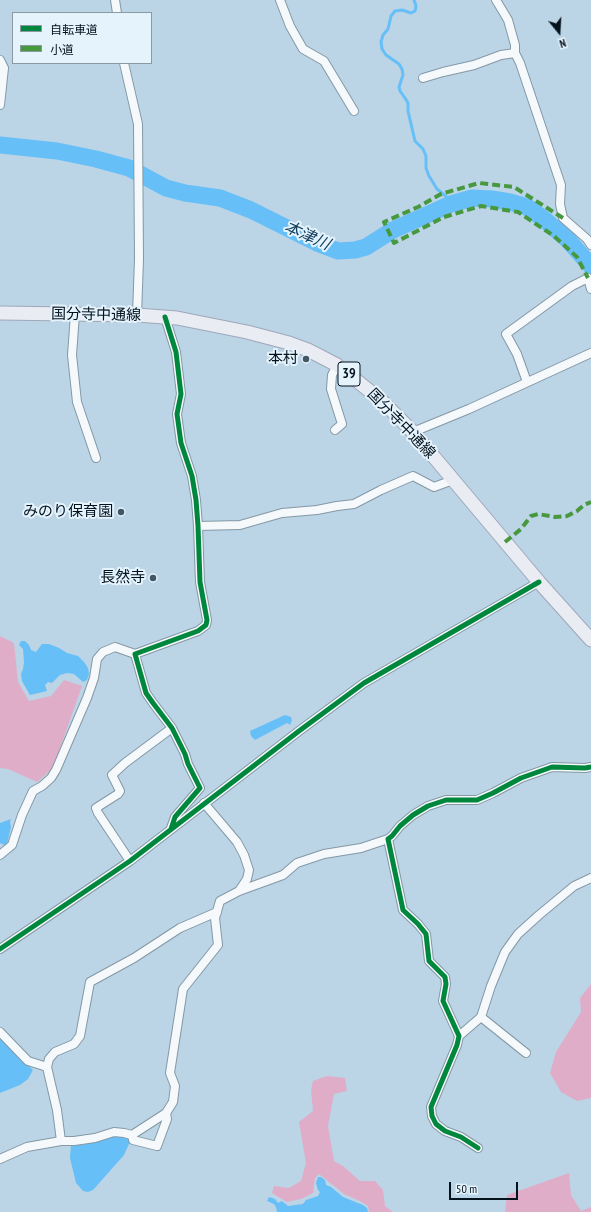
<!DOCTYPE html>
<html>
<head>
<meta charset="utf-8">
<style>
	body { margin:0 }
	#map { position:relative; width:591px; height:1212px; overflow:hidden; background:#bbd4e6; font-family:"PT Sans Narrow","Noto Sans JP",sans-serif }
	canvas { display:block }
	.legend { position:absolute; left:12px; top:12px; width:140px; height:52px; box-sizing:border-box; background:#e5f3fd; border:1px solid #8b99a3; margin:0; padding:5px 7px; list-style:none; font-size:12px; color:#03121d }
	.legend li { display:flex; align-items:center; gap:8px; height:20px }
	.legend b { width:20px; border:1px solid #8b99a3 }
	.north { position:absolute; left:539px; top:12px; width:40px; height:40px; -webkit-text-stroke:3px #e5f3fd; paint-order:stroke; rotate:162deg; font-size:11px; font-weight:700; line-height:16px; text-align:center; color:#03121d }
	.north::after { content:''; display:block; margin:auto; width:14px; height:18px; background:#03121d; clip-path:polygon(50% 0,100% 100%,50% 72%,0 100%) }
	.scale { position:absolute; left:449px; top:1182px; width:69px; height:18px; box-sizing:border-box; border:2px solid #03121d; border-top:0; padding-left:5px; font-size:12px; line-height:14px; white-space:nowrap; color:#03121d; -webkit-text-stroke:3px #e5f3fd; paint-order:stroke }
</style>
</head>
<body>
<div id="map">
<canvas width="591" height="1212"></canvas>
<ul class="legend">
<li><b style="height:5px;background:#00873e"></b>自転車道</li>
<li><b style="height:5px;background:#47983f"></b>小道</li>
</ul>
<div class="north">N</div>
<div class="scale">50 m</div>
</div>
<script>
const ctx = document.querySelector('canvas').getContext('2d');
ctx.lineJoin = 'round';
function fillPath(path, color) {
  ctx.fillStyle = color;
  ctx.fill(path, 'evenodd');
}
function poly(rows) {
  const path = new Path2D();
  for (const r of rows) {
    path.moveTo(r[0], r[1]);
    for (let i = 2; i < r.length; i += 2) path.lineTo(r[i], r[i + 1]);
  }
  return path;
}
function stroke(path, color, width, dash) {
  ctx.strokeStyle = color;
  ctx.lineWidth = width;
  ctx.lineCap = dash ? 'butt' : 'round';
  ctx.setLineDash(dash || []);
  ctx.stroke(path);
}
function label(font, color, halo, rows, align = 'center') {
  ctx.font = font + ' "PT Sans Narrow","Noto Sans JP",sans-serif';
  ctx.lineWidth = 4;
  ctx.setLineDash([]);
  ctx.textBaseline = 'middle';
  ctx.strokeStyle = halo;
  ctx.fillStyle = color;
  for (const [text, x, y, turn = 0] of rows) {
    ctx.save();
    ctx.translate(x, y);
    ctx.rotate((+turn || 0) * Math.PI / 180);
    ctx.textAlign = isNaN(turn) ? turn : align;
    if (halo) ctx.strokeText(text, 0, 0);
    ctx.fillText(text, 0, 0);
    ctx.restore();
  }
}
fillPath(poly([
	[0,636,14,643,18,682,29,701,51,696,64,680,82,686,53,768,37,782,8,769,0,768],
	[591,984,591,1098,577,1101,561,1092,550,1073,556,1052,581,1012,580,998],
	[327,1076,345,1078,347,1091,334,1094,328,1126,334,1161,343,1166,360,1181,375,1181,383,1190,385,1206,393,1212,369,1212,368,1206,360,1201,344,1194,319,1174,315,1178,313,1193,301,1199,287,1202,272,1193,274,1186,289,1188,301,1181,306,1163,299,1122,313,1111,311,1090,313,1081],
	[569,1173,571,1195,581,1211,591,1207,591,1212,505,1212,507,1195]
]), '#e0adc9');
fillPath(poly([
	[21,641,25,641,29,645,31,650,36,652,42,644,49,644,59,648,67,653,78,656,84,662,88,668,89,674,87,680,83,682,74,674,67,673,60,675,52,683,48,682,45,685,47,691,30,695,22,681,21,674,23,669,24,662,23,649,19,645],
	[285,715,291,717,292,720,290,725,287,723,255,740,251,736,250,731],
	[11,819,10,822,11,827,7,844,4,845,0,843,0,823],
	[0,1038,18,1057,33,1070,28,1079,20,1085,0,1093],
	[116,1136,129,1138,129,1144,124,1155,93,1190,88,1192,83,1191,76,1183,70,1158,71,1145,82,1145],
	[318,1177,321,1177,325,1180,326,1185,331,1187,343,1197,363,1205,367,1208,368,1212,277,1212,276,1207,274,1204,267,1201,269,1197,275,1199,278,1203,282,1201,288,1206,303,1204,306,1200,318,1196,320,1192,318,1190,316,1183]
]), '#66bff7');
stroke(poly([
	[414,0,416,6,415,11,411,13,402,10,395,11,391,16,388,29,383,35,381,42,382,49,386,55,399,64,402,69,403,75,399,87,400,91,405,98,408,103,408,111,415,141,423,149,426,156,426,168,429,176,437,189,448,198,451,204]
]), '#66bff7', 3);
stroke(poly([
	[0,145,57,151,96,159,129,168,166,188,185,193,220,198,251,210,317,243,338,251,355,250,366,247,393,230,451,204,472,198,492,199,510,202,527,207,545,220,568,240,591,266]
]), '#66bff7', 17);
const minor = poly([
	[115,0,117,13],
	[280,0,290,26,303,49,324,61,354,111],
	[496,0,508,20,515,45,515,53],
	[0,60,4,68,0,105],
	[124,63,138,124,139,259,137,315],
	[423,78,443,72,474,65,501,55,515,53,520,63,561,185,560,204,563,218,587,239,591,245],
	[75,314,72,355,77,402,96,458],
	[165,317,176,352,181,394,177,414,181,443,192,476,196,500,198,526,200,582,207,620,206,625,198,631,135,654,146,693,153,703,172,728,185,754,188,764,200,788,175,817,171,828],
	[527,382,517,354,506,334,572,286,588,278,591,289],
	[335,430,342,424,331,389,332,375,337,365],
	[413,432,469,409,591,353],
	[198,526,240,525,282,513,317,510,337,506,354,504,381,490,413,476,434,487,453,480],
	[204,803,237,842,244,855,249,870,247,879,239,891],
	[0,855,12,845,22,815,33,791,42,786,51,778,56,770,87,698,94,678,97,659,103,652,115,647,135,654],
	[130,861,98,813,96,808,118,794,120,791,112,775,125,763,172,728],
	[0,949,130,861,299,731,364,683,539,582],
	[481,1017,526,1053],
	[0,1032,28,1061,47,1067,49,1059,55,1052,74,1044,80,1036,90,982,134,958,180,928,217,912],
	[459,1036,481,1017,491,986,505,952,518,934,539,915,574,886,591,878],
	[47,1067,57,1110,61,1141,74,1141,95,1138,114,1132,124,1133,132,1135],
	[166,1113,132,1135,133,1140,157,1146,167,1119,166,1113,173,1102,175,1086,170,1073,183,989,218,945,215,918,220,901,239,891,283,875,297,863,324,854,361,848,388,839],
	[478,1148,461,1137,445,1131,436,1124,432,1116,431,1107,457,1045,459,1036,443,1001,446,984,445,977,429,961,426,934,418,924,403,910,388,839,392,836,400,826,413,815,428,806,446,800,477,800,493,793,521,778,552,767,585,768,591,767],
	[0,1159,27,1147,61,1141]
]);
const primary = poly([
	[0,313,137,315,177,318,247,332,289,343,308,350,337,365,381,400,413,432,539,582,591,640]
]);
stroke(minor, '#8498a5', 10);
stroke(primary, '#9ea8b9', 15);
stroke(minor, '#f5f9fb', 8);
stroke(primary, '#eaecf3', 13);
stroke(poly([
	[563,218,514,187,479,183,441,194,418,207,384,222,394,243,444,217,481,206,518,212,554,236,577,257,588,278],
	[505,542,521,529,531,516,538,514,555,517,567,516,577,511,584,505,591,502]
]), '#47983f', 4, [8, 4]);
stroke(poly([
	[165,317,176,352,181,394,177,414,181,443,192,476,196,500,198,526,200,582,207,620,206,625,198,631,135,654,146,693,153,703,172,728,185,754,188,764,200,788,175,817,171,829],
	[0,949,130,861,299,731,364,683,539,582],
	[478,1148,461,1137,445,1131,436,1124,432,1116,431,1107,457,1045,459,1036,443,1001,446,984,445,977,429,961,426,934,418,924,403,910,388,839,392,836,400,826,413,815,428,806,446,800,477,800,493,793,521,778,552,767,585,768,591,767]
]), '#00873e', 5);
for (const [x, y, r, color] of [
	[306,359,4,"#435663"],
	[121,512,4,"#435663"],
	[153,578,4,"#435663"]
]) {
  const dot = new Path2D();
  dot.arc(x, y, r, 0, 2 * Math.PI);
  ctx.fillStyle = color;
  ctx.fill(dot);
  stroke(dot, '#e5f3fd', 1.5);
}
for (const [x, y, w] of [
	[349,374,22]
]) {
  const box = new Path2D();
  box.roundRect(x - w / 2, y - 12, w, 24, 3);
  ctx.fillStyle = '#e5f3fd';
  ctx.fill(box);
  stroke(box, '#03121d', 1);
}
label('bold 14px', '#03121d', null, [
	["39",349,374]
]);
label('15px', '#03121d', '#e5f3fd', [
	["国分寺中通線",96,315,1],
	["国分寺中通線",401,424,46]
]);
label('15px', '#03121d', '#e5f3fd', [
	["本村",298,359],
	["みのり保育園",113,512],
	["長然寺",145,578]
], 'right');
label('italic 16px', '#13415e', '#e5f3fd', [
	["本津川",307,236,24]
]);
</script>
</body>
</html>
